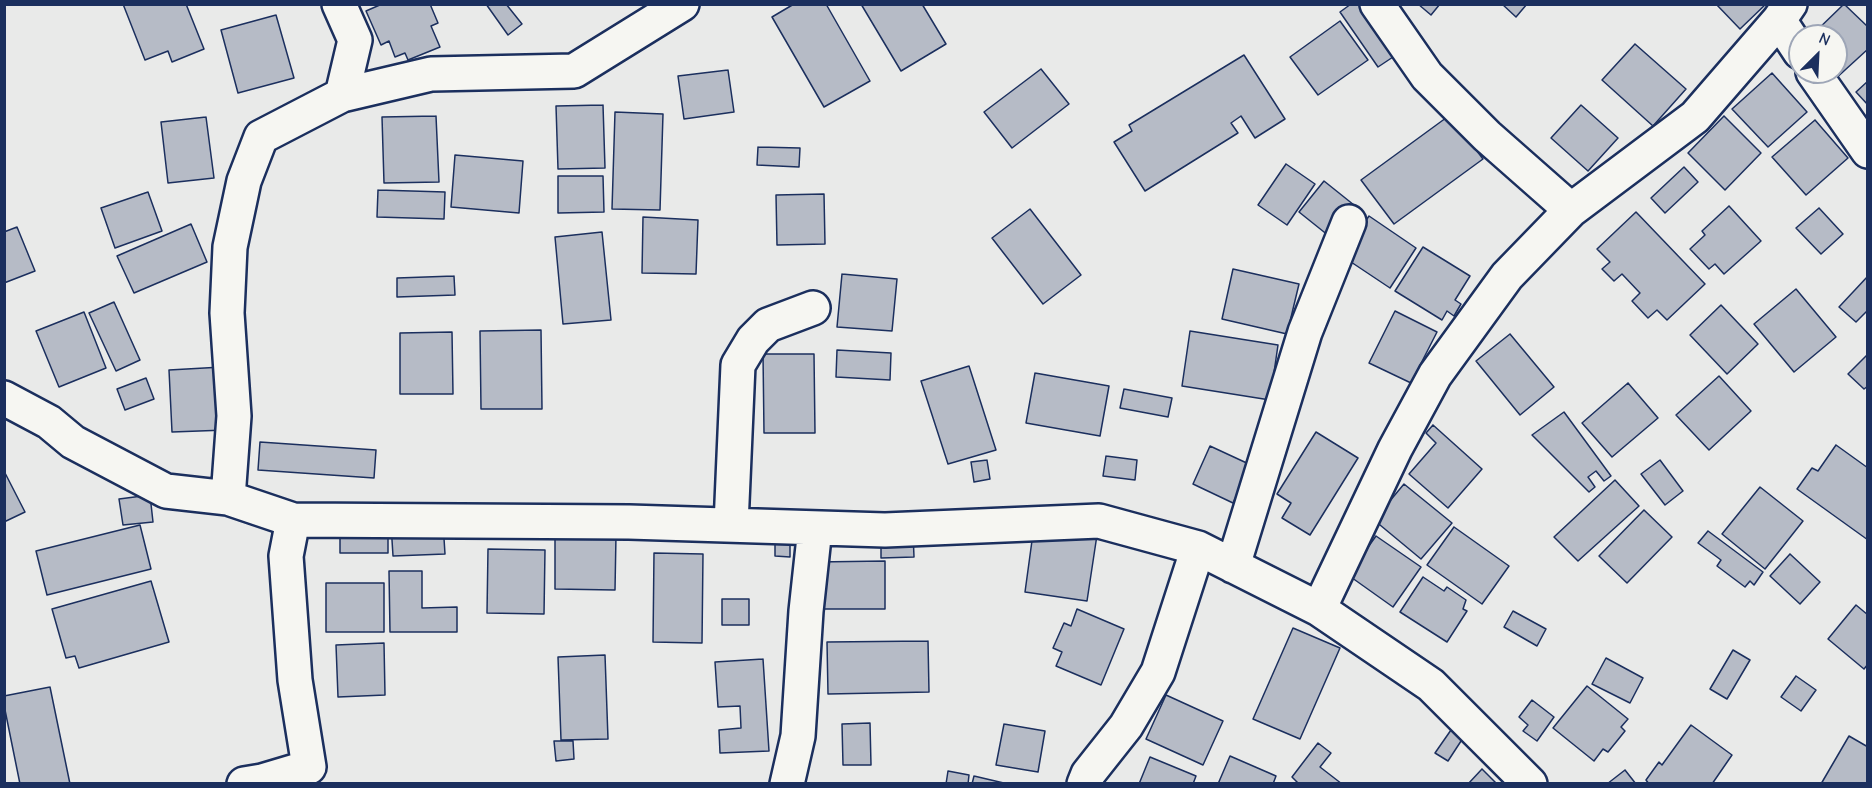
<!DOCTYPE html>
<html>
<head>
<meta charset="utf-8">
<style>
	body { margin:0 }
	#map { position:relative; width:1872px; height:788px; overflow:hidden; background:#e9eae9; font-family:"Comic Neue",sans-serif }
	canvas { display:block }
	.frame { position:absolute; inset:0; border:6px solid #1b2f5e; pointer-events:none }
	.north { position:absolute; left:1788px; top:24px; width:60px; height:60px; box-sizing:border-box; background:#f6f6f2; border:2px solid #9ea6b7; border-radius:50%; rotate:24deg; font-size:16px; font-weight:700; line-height:24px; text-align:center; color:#1b2f5e }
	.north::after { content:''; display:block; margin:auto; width:21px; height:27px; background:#1b2f5e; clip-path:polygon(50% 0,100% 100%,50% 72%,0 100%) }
</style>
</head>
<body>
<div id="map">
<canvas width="1872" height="788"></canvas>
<div class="frame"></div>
<div class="north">N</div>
</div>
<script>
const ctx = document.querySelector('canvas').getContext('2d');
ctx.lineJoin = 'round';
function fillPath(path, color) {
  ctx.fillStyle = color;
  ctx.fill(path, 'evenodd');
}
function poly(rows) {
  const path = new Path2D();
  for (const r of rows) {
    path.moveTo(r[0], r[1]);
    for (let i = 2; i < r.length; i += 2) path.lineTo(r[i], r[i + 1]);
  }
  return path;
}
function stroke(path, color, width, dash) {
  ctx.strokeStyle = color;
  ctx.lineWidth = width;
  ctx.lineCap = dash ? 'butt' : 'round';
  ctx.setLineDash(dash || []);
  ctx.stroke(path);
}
const building = poly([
	[123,4,186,4,204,49,172,62,168,51,145,60,123,4],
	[382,4,430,4,438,23,431,26,440,47,408,60,405,53,395,57,389,41,381,45,366,11,382,4],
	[486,4,506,4,522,24,508,35,486,4],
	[794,4,826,4,870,81,824,107,772,17,794,4],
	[861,4,922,4,946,44,901,71,861,4],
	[1351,4,1369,4,1402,51,1378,67,1340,12,1351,4],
	[1418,4,1440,4,1431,15,1418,4],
	[1502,4,1527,4,1516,17,1502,4],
	[1716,4,1766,4,1740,29,1716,4],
	[1844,4,1868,27,1868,49,1833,81,1824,72,1836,72,1836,36,1811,36,1844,4],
	[276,15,294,78,238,93,221,30,276,15],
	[1340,21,1368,60,1318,95,1290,57,1340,21],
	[1635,44,1686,89,1653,126,1602,80,1635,44],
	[1244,55,1285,119,1255,138,1241,116,1231,123,1238,133,1145,191,1114,142,1132,131,1129,125,1244,55],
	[1041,69,1069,104,1012,148,984,112,1041,69],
	[728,70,734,112,684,119,678,76,728,70],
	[1772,73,1807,112,1768,147,1732,109,1772,73],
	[1868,81,1868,105,1856,92,1868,81],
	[603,105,605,168,558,169,556,106,603,105],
	[1581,105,1618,138,1588,171,1551,138,1581,105],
	[615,112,663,114,660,210,612,209,615,112],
	[1450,115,1483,159,1394,224,1361,180,1450,115],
	[436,116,439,182,384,183,382,117,436,116],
	[1724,116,1761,153,1725,190,1688,153,1724,116],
	[206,117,214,178,168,183,161,122,206,117],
	[1815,120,1848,158,1806,195,1772,157,1815,120],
	[758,147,800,148,799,167,757,165,758,147],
	[455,155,523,161,519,213,451,207,455,155],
	[1286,164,1315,184,1287,225,1258,205,1286,164],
	[1684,167,1698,182,1665,213,1651,198,1684,167],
	[558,176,603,176,604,212,558,213,558,176],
	[1324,181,1354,205,1329,236,1299,212,1324,181],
	[378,190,445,192,444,219,377,217,378,190],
	[148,192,162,231,115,248,101,208,148,192],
	[824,194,825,244,777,245,776,195,824,194],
	[1729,206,1761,241,1724,274,1715,264,1709,269,1690,249,1705,235,1702,231,1729,206],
	[1819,208,1843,234,1821,254,1796,228,1819,208],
	[1030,209,1081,275,1043,304,992,238,1030,209],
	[1636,212,1705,284,1667,320,1657,310,1648,318,1632,301,1640,293,1622,274,1614,281,1602,269,1610,262,1597,249,1636,212],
	[1369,216,1416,248,1390,288,1342,256,1369,216],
	[643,217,698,220,696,274,642,273,643,217],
	[191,224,207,262,134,293,117,256,191,224],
	[17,227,35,271,4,283,4,232,17,227],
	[602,232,611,320,563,324,555,237,602,232],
	[1423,247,1470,276,1455,300,1461,304,1454,316,1447,311,1442,320,1395,291,1423,247],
	[1233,269,1299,284,1287,334,1222,319,1233,269],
	[842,274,897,279,892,331,837,327,842,274],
	[454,276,455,295,397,297,397,278,454,276],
	[1868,276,1868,310,1856,322,1839,307,1868,276],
	[1796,289,1836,337,1794,372,1754,324,1796,289],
	[114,302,140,360,116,371,89,313,114,302],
	[1721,305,1758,344,1727,374,1690,335,1721,305],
	[1395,311,1437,332,1411,383,1369,363,1395,311],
	[84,312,106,368,59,387,36,331,84,312],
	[541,330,542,409,481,409,480,331,541,330],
	[1190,331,1278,345,1270,400,1182,386,1190,331],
	[452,332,453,394,400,394,400,333,452,332],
	[1510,334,1554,387,1520,415,1476,361,1510,334],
	[837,350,891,353,890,380,836,377,837,350],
	[763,354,814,354,815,433,764,433,763,354],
	[1868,354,1868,386,1864,389,1848,374,1868,354],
	[969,366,996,450,948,464,921,381,969,366],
	[222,367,226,430,172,432,169,370,222,367],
	[1035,373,1109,386,1100,436,1026,423,1035,373],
	[1719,376,1751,411,1709,450,1676,415,1719,376],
	[146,378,154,399,125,410,117,389,146,378],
	[1628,383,1658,418,1612,457,1582,423,1628,383],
	[1124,389,1172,398,1168,417,1120,408,1124,389],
	[1564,412,1611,476,1604,481,1596,471,1588,477,1595,487,1589,492,1532,435,1564,412],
	[1433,425,1482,469,1448,508,1409,474,1436,443,1426,433,1433,425],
	[1316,432,1358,458,1310,535,1282,518,1291,503,1277,494,1316,432],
	[260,442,376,450,374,478,258,470,260,442],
	[1836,445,1868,468,1868,540,1797,489,1812,468,1818,471,1836,445],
	[1210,446,1251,465,1233,503,1193,484,1210,446],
	[1106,456,1137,460,1135,480,1103,476,1106,456],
	[987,460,990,479,974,482,971,462,987,460],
	[1660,460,1683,491,1665,505,1641,474,1660,460],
	[4,471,25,512,4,522,4,471],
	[1615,480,1639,506,1578,561,1554,537,1615,480],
	[1404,484,1452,523,1421,559,1374,520,1404,484],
	[1760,487,1803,521,1765,569,1722,534,1760,487],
	[150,495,153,522,123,525,119,499,150,495],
	[1644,510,1672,537,1627,583,1599,556,1644,510],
	[443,523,445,554,393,556,391,524,443,523],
	[140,525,151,569,47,595,36,551,140,525],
	[1034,526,1097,535,1087,601,1025,592,1034,526],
	[1454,527,1509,566,1482,604,1427,565,1454,527],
	[340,529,388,529,388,553,340,553,340,529],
	[1708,531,1763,572,1754,585,1750,581,1745,587,1717,566,1721,560,1698,543,1708,531],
	[913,532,914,557,881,558,881,533,913,532],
	[555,535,616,535,615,590,555,589,555,535],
	[1376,536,1421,567,1393,607,1348,575,1376,536],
	[775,538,790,539,790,557,775,556,775,538],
	[488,549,545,550,544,614,487,613,488,549],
	[654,553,703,554,702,643,653,642,654,553],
	[1790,554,1820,582,1800,604,1770,576,1790,554],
	[885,561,885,609,817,609,816,562,885,561],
	[389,571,422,571,422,608,457,607,457,632,390,632,389,571],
	[1423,577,1444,591,1447,587,1466,600,1463,609,1467,611,1447,642,1400,612,1423,577],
	[151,581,169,642,79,668,75,656,66,658,52,609,151,581],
	[326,583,384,583,384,632,326,632,326,583],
	[722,599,749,599,749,625,722,625,722,599],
	[1856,605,1868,615,1868,664,1864,669,1828,639,1856,605],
	[1077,609,1124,629,1101,685,1056,666,1062,652,1053,648,1064,623,1071,626,1077,609],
	[1513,611,1546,629,1537,646,1504,627,1513,611],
	[1293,628,1340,648,1300,739,1253,719,1293,628],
	[928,641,929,692,828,694,827,642,928,641],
	[384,643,385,695,338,697,336,645,384,643],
	[1733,650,1750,660,1727,699,1710,689,1733,650],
	[605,655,608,739,561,740,558,657,605,655],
	[1606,658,1643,678,1630,703,1592,684,1606,658],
	[763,659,769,751,720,753,719,730,741,728,740,706,718,707,715,662,763,659],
	[1796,676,1816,690,1801,711,1781,697,1796,676],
	[1587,686,1628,719,1621,727,1625,731,1608,752,1603,749,1594,761,1553,728,1587,686],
	[50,687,70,784,20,784,4,705,4,696,50,687],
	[1166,695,1223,721,1203,765,1146,739,1166,695],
	[1532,700,1554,717,1537,741,1523,731,1528,725,1519,717,1532,700],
	[870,723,871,765,843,765,842,724,870,723],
	[1004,724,1045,731,1038,772,996,765,1004,724],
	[1691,725,1732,755,1712,784,1649,784,1646,780,1659,762,1662,765,1691,725],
	[1451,730,1463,738,1448,761,1435,753,1451,730],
	[1849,736,1868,747,1868,784,1821,784,1849,736],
	[554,741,573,741,574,759,556,761,554,741],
	[1318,743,1331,753,1320,767,1342,784,1299,784,1292,777,1318,743],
	[1230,756,1276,776,1273,784,1218,784,1230,756],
	[1150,757,1196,776,1193,784,1139,784,1150,757],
	[1482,769,1497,784,1468,784,1482,769],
	[1625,770,1636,784,1607,784,1625,770],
	[948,771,969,775,968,784,946,784,948,771],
	[974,776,1008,784,972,784,974,776]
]);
fillPath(building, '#b6bbc6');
stroke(building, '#1b2f5e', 1.5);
const street = poly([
	[339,4,355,40,342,95],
	[1377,4,1427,76,1487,136,1571,210],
	[1779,20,1800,52],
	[1813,72,1868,151],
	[4,398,49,422,73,442,166,491,228,498,293,520,629,522,885,530,1099,521,1198,548,1319,609,1431,685,1530,784],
	[228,498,234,416,227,313,230,247,244,181,261,137,342,95,431,74,574,71,682,4],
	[731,525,738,365,753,340,768,325,813,308],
	[1233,566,1305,332,1349,222],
	[1319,609,1395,449,1435,375,1507,276,1571,210,1695,117,1779,20,1790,4],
	[244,784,262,781,309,767,295,680,286,556,293,520],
	[787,784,798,736,806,611,815,528],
	[1084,784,1088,774,1126,726,1158,672,1198,548]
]);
stroke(street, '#1b2f5e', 38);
stroke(street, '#f6f6f2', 33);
</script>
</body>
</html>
